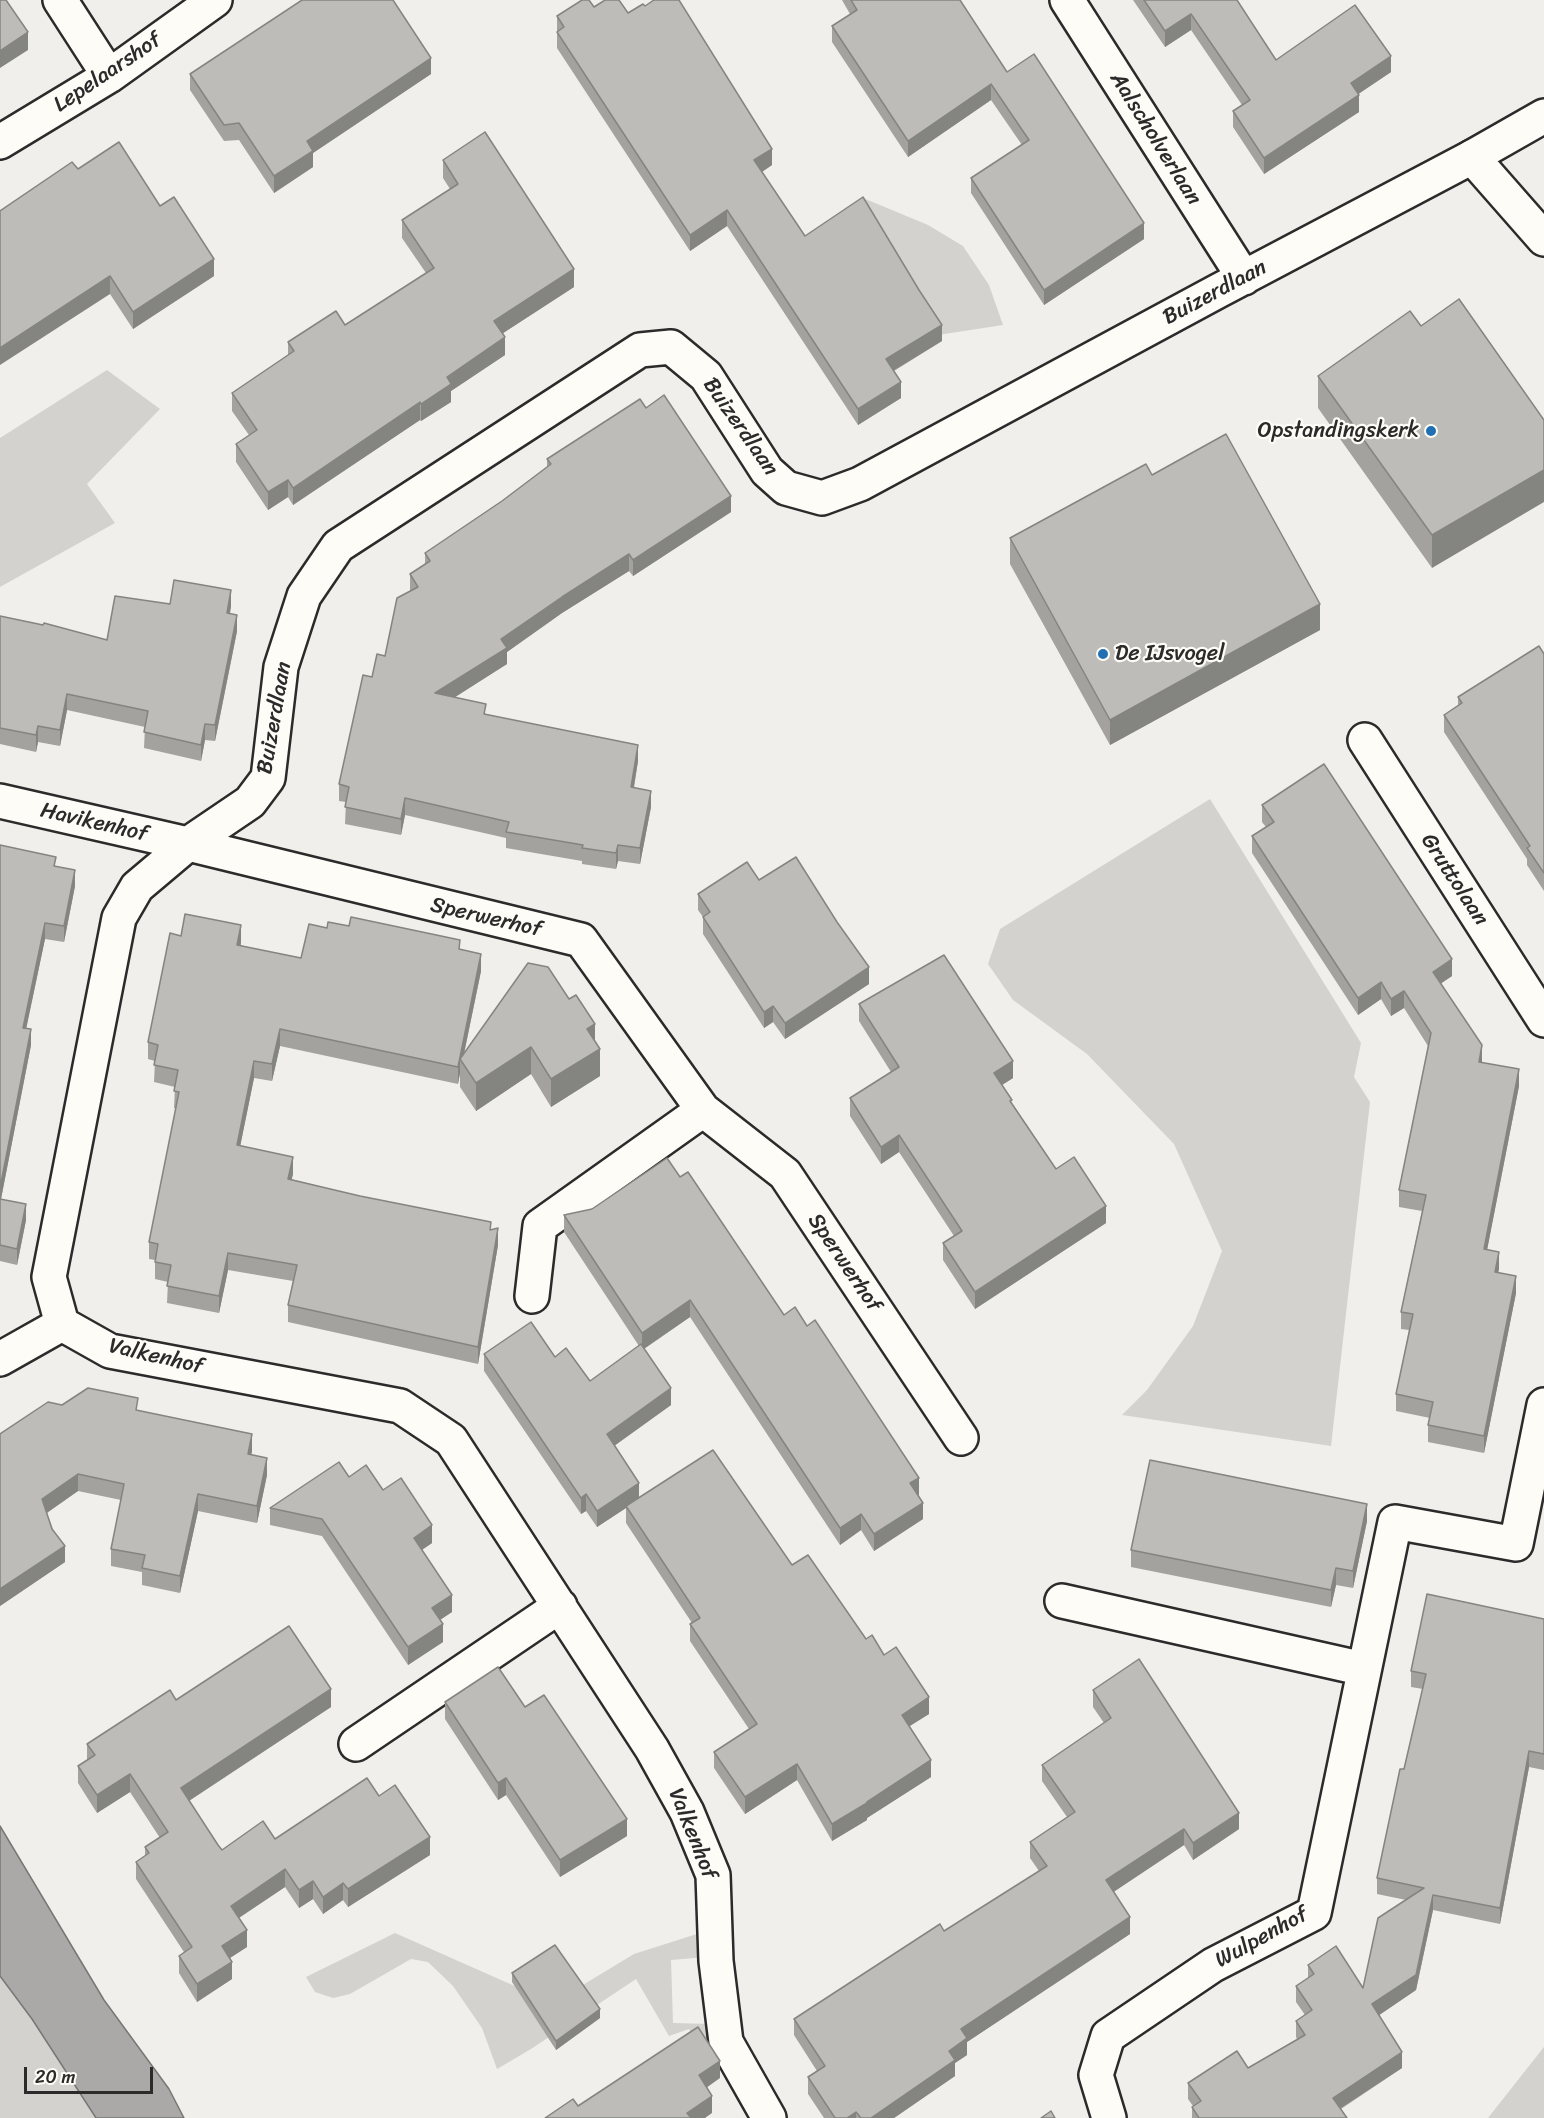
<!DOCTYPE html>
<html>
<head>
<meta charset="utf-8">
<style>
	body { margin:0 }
	#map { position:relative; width:1544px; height:2118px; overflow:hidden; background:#f0efeb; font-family:Sriracha,sans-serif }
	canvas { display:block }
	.scale { position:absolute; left:24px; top:2067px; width:129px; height:27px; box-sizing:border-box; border:3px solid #2b2b2b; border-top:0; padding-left:8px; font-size:18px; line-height:21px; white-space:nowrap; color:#2b2b2b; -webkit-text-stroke:4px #fdfcf7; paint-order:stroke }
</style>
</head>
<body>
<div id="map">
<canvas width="1544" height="2118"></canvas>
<div class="scale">20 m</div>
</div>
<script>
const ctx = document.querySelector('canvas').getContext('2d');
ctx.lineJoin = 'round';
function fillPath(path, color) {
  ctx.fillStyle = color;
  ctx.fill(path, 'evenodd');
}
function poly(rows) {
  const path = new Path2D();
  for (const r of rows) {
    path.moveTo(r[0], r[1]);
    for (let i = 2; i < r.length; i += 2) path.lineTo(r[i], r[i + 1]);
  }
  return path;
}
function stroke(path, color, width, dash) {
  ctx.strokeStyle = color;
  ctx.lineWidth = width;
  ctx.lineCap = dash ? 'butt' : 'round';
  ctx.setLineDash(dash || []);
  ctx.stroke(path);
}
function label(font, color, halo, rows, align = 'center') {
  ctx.font = font + ' Sriracha,sans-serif';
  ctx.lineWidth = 4.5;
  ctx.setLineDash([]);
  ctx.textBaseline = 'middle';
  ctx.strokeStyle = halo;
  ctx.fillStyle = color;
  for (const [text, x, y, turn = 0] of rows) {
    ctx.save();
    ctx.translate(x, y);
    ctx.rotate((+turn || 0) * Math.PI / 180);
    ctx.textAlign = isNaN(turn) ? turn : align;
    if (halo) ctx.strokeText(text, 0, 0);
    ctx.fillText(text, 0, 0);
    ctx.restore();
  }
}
fillPath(poly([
	[863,198,928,225,963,246,989,285,1003,325,938,335],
	[107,370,160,409,87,484,115,523,0,587,0,438],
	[1210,799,1361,1043,1354,1077,1370,1102,1331,1446,1122,1415,1147,1390,1193,1326,1222,1251,1174,1144,1087,1054,1013,1000,988,964,1000,929],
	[395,1933,553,2003,634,1954,700,1933,706,1957,671,1960,673,2023,712,2024,713,2043,697,2041,689,2029,669,2036,636,1979,531,2049,497,2069,482,2028,453,1986,428,1962,411,1959,350,1994,333,1998,315,1992,306,1977],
	[0,1976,32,2019,96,2118,0,2118],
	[1544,2047,1544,2118,1488,2118,1540,2052]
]), '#d3d2cf');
const water = poly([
	[0,1826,104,2000,169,2089,184,2118,96,2118,32,2019,0,1976,0,1826]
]);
fillPath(water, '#aaa9a7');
stroke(water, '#777775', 1.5);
const street = poly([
	[60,0,109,76],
	[1067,0,1244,278],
	[0,142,109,76,215,0],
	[1365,740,1544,1020],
	[0,801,188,844,581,940,703,1110,785,1174,961,1438],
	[532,1296,540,1226,703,1110],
	[0,1359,62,1324],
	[1062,1601,1364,1669],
	[356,1744,560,1606],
	[769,2118,726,2042,716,1961,713,1875,687,1812,652,1749,451,1440,400,1406,110,1351,62,1324,49,1277,119,918,137,887,188,844,250,802,268,778,281,667,304,596,338,546,640,350,671,347,706,376,767,471,786,488,822,498,860,484,1218,291,1472,157],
	[1109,2118,1096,2075,1108,2036,1213,1965,1314,1913,1395,1522,1516,1544,1544,1405]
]);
const secondary = poly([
	[1544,116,1472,157,1544,239]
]);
stroke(street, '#2b2b2b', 38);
stroke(secondary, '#2b2b2b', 38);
stroke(street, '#fdfcf7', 33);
stroke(secondary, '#fdfcf7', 33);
fillPath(poly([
	[842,0,960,0,1007,72,1144,239,1044,305,971,193,971,178,1022,145,991,100,908,157,832,42,832,26,850,14],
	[1133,0,1237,0,1276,60,1391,72,1358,94,1359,112,1264,174,1233,127,1233,111,1242,105,1191,30,1165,47],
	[594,7,628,13,772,165,762,172,805,236,942,341,894,371,901,398,858,425,727,226,690,251,557,48,557,16],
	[190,74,431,74,313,153,313,167,274,193,239,140,224,141,190,90],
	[443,160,574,287,503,333,505,355,451,391,451,402,421,421,420,420,293,505,288,497,268,510,236,462,236,444,249,435,232,411,232,393,288,355,288,342,345,325,426,273,402,238,402,220,450,189,443,178],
	[78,169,160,206,214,276,133,329,110,294],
	[1459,299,1432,568,1318,408,1318,376,1421,326],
	[646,408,731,512,633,576,629,571,562,613,507,652,507,664,454,697,486,714,638,761,634,788,651,807,640,864,618,861,616,869,582,864,582,861,506,848,506,838,405,815,401,835,345,824,346,802,339,801,339,784,372,677,385,656,410,591,410,574,425,565,425,553,502,501,547,467,547,459],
	[1152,475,1320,630,1110,745,1010,564,1010,538],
	[170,604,231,606,230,614,237,631,215,741,205,740,201,761,144,748,145,727,67,710,60,746,38,742,36,752,0,744,0,616,107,640],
	[1544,654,1544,891,1527,865,1527,859,1444,732,1444,715,1458,705,1458,697],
	[1262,805,1452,976,1441,983,1482,1062,1519,1086,1487,1249,1499,1269,1498,1272,1516,1293,1484,1453,1428,1442,1428,1425,1430,1418,1396,1411,1396,1394,1409,1330,1401,1329,1401,1312,1422,1211,1399,1207,1399,1190,1428,1046,1404,1008,1391,1016,1381,999,1358,1015,1252,853,1252,836,1266,827,1262,822],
	[0,845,56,866,75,886,64,942,45,939,26,1028,31,1045,1,1199,26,1220,17,1265,0,1261],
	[759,880,869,984,785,1039,773,1022,764,1028,703,934,703,917,698,910,698,894],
	[327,928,460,949,481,971,464,1054,595,1040,600,1076,551,1107,531,1074,476,1111,460,1087,460,1073,458,1084,280,1046,272,1081,254,1078,240,1146,293,1174,291,1179,491,1230,498,1245,478,1364,288,1322,288,1305,293,1281,228,1270,219,1313,167,1303,168,1282,155,1279,155,1260,149,1259,149,1242,176,1109,174,1108,175,1087,154,1082,155,1061,148,1059,148,1042,181,936,241,942,241,946,301,958],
	[859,1004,1013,1078,1002,1085,1012,1103,1056,1169,1106,1223,975,1309,943,1260,943,1243,954,1236,899,1152,881,1164,850,1116,850,1098,891,1072,859,1021],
	[680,1177,919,1495,918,1495,923,1519,874,1551,861,1530,840,1545,690,1317,644,1349,671,1405,614,1446,639,1498,792,1565,866,1639,884,1655,929,1714,909,1726,931,1777,867,1818,867,1820,832,1841,797,1780,745,1814,714,1768,714,1752,749,1729,690,1641,690,1624,692,1623,626,1523,626,1508,597,1527,586,1511,581,1514,484,1371,484,1354,555,1357,590,1381,639,1346,564,1232,564,1215,592,1209],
	[62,1405,138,1411,252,1451,251,1455,267,1475,257,1523,198,1511,180,1593,142,1585,142,1572,111,1566,111,1549,121,1500,78,1491,47,1513,65,1562,0,1606],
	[349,1477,383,1490,432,1543,422,1550,452,1612,440,1620,443,1642,408,1665,322,1536,270,1525,270,1508],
	[1367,1521,1353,1588,1336,1585,1331,1607,1131,1567,1131,1550],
	[1544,1619,1544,1770,1529,1767,1500,1924,1433,1910,1416,1990,1379,2015,1402,2068,1341,2109,1347,2118,1192,2118,1192,2107,1193,2106,1188,2099,1188,2083,1248,2068,1297,2039,1296,2037,1296,2021,1305,2015,1296,2002,1296,1986,1308,1978,1308,1965,1363,1988,1406,1900,1377,1894,1377,1878,1423,1689,1411,1687,1411,1671],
	[1093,1690,1239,1829,1193,1860,1184,1845,1113,1892,1130,1934,967,2042,967,2055,955,2063,955,2076,894,2118,824,2118,808,2094,808,2077,817,2071,794,2035,794,2019,944,1931,1039,1871,1030,1858,1030,1842,1067,1817,1042,1781,1042,1765,1104,1723,1093,1707],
	[176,1700,331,1707,189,1801,222,1850,275,1839,379,1796,430,1855,348,1907,343,1900,323,1914,313,1899,299,1908,285,1887,239,1918,247,1947,230,1958,232,1979,197,2002,179,1973,179,1956,184,1952,136,1879,136,1862,145,1856,145,1847,160,1838,130,1792,97,1813,78,1783,78,1766,87,1760,87,1744],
	[445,1702,525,1707,627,1836,560,1877,506,1795,498,1800,445,1719],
	[512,1973,600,2018,556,2050,512,1982]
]), '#a3a29e');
fillPath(poly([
	[1191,14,1191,30,1165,47,1165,31],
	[28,32,28,50,0,68,0,51],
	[1391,56,1391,72,1351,99,1351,83],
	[431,58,431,74,313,153,313,167,274,193,274,176,307,141],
	[991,84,991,100,908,157,908,141],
	[1359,95,1359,112,1264,174,1264,158],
	[772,149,772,165,754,177,754,160],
	[727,210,727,226,690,251,690,235],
	[1144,223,1144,239,1044,305,1044,290],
	[214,259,214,276,133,329,133,312],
	[574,269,574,287,494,339,494,321],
	[110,276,110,294,0,365,0,348],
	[942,325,942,341,886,375,886,359],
	[505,337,505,355,451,391,451,402,421,421,421,404,447,377],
	[901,382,901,398,858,425,858,409],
	[420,402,420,420,293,505,293,488],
	[1544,470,1544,502,1432,568,1432,535],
	[288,480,288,497,268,510,268,492],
	[731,496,731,512,633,576,633,560],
	[629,554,629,571,562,613,507,652,507,664,435,710,435,693,501,639,562,597],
	[231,590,231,606,227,629,227,613],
	[1320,604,1320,630,1110,745,1110,720],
	[237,615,237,631,215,741,215,725],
	[67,694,67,710,60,746,60,730],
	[205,724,205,740,201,761,201,745],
	[38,726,38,742,36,752,36,735],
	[638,745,638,761,631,803,631,787],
	[651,791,651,807,640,864,640,848],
	[405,798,405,815,401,835,401,819],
	[618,845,618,861,616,869,616,853],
	[75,870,75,886,64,942,64,926],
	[45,923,45,939,23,1044,23,1028],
	[241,925,241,942,237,962,237,945],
	[481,954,481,971,462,1063,460,1059,460,1073,458,1084,458,1067],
	[1452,959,1452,976,1433,989,1433,972],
	[869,967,869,984,785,1039,785,1023],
	[1381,982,1381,999,1358,1015,1358,998],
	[1404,991,1404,1008,1391,1016,1391,999],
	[773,1006,773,1022,764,1028,764,1012],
	[595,1024,595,1052,587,1029],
	[31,1029,31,1045,0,1204,0,1188],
	[280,1029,280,1046,272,1081,272,1064],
	[1482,1045,1482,1062,1479,1062],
	[531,1047,531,1074,476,1111,476,1083],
	[600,1049,600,1076,551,1107,551,1079],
	[254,1061,254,1078,237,1162,237,1145],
	[1013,1061,1013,1078,994,1090,994,1073],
	[1519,1069,1519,1086,1484,1266,1484,1249],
	[899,1135,899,1152,881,1164,881,1147],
	[293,1157,293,1174,288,1196,288,1179],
	[26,1204,26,1220,17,1265,17,1249],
	[1106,1206,1106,1223,975,1309,975,1292],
	[498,1228,498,1245,478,1364,478,1347],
	[1499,1252,1499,1269,1495,1288,1495,1272],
	[228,1253,228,1270,219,1313,219,1296],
	[1516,1276,1516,1293,1484,1453,1484,1436],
	[690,1300,690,1317,642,1350,642,1333],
	[671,1388,671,1405,607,1451,607,1434],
	[252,1434,252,1451,248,1471,248,1454],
	[267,1458,267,1475,257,1523,257,1506],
	[78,1474,78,1491,42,1516,42,1499],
	[919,1478,919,1495,910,1500,910,1483],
	[639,1483,639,1500,626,1506,626,1508,597,1527,597,1511],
	[198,1494,198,1511,180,1593,180,1576],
	[586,1494,586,1511,581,1514,581,1498],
	[923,1503,923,1519,874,1551,874,1534],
	[1367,1504,1367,1521,1353,1588,1353,1571],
	[861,1514,861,1530,840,1545,840,1528],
	[432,1525,432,1543,414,1555,414,1538],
	[65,1546,65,1562,0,1606,0,1589],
	[1336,1568,1336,1585,1331,1607,1331,1590],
	[452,1595,452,1612,432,1625,432,1608],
	[443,1624,443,1642,408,1665,408,1647],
	[331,1689,331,1707,181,1806,181,1788],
	[929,1697,929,1714,902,1731,902,1715],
	[1529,1751,1529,1767,1500,1924,1500,1908],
	[931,1760,931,1777,867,1818,867,1820,832,1841,832,1824],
	[797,1764,797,1780,745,1814,745,1797],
	[130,1774,130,1792,97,1813,97,1795],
	[506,1778,506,1795,498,1800,498,1783],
	[1239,1813,1239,1829,1193,1860,1193,1843],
	[627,1819,627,1836,560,1877,560,1860],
	[1184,1829,1184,1845,1106,1897,1106,1880],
	[430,1837,430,1855,348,1907,348,1889],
	[285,1869,285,1887,231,1923,231,1906],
	[313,1881,313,1899,299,1908,299,1890],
	[343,1883,343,1900,323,1914,323,1897],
	[1433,1895,1433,1910,1416,1990,1372,2020,1372,2004],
	[1130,1917,1130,1934,967,2042,967,2055,955,2063,955,2076,894,2118,871,2118,949,2051,961,2029],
	[247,1930,247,1947,222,1963,222,1946],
	[232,1962,232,1979,197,2002,197,1984],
	[600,2009,600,2018,556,2050,556,2041],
	[1402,2052,1402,2068,1333,2113,1333,2098],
	[720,2061,720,2078,699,2093,699,2075],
	[712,2096,712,2113,705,2118,687,2118,687,2113],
	[856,2112,856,2118,847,2118]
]), '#848481');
const building = poly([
	[0,0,6,0,28,32,0,51,0,0],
	[302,0,393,0,431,58,307,141,313,151,274,176,239,123,224,125,190,74,302,0],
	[582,0,589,0,594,7,605,0,619,0,628,13,643,4,645,6,654,0,679,0,772,149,754,160,805,236,863,197,919,290,942,325,886,359,901,382,858,409,727,210,690,235,557,32,564,27,557,16,582,0],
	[851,0,960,0,1007,72,1034,54,1144,223,1044,290,971,178,1029,140,991,84,908,141,832,26,857,10,851,0],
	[1144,0,1237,0,1276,60,1355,5,1391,56,1351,83,1359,95,1264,158,1233,111,1250,100,1191,14,1165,31,1144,0],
	[485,132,574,269,494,321,505,337,447,377,451,384,421,404,420,402,293,488,288,480,268,492,236,444,257,430,232,393,294,351,288,342,336,311,345,325,434,268,402,220,458,184,443,160,485,132],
	[119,142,160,206,174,197,214,259,133,312,110,276,0,348,0,211,72,162,78,169,119,142],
	[1459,299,1544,420,1544,470,1432,535,1318,376,1410,311,1421,326,1459,299],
	[664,395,731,496,633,560,629,554,562,597,501,639,507,648,435,693,486,704,484,714,638,745,631,787,651,791,640,848,618,845,616,853,582,848,583,845,506,832,509,822,405,798,401,819,345,807,349,787,339,784,363,675,372,677,377,654,385,656,397,598,418,587,410,574,430,561,425,553,502,501,551,464,547,459,640,399,646,408,664,395],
	[1226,434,1320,604,1110,720,1010,538,1146,464,1152,475,1226,434],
	[174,580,231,590,227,613,237,615,215,725,205,724,201,745,144,732,148,711,67,694,60,730,38,726,36,735,0,728,0,616,43,625,44,623,107,640,115,596,170,604,174,580],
	[1539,646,1544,654,1544,873,1527,848,1530,846,1444,715,1462,703,1458,697,1539,646],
	[1324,764,1452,959,1433,972,1482,1045,1479,1062,1519,1069,1484,1249,1499,1252,1495,1272,1516,1276,1484,1436,1428,1425,1433,1402,1396,1394,1413,1314,1401,1312,1426,1195,1399,1190,1431,1033,1404,991,1391,999,1381,982,1358,998,1252,836,1274,822,1262,805,1324,764],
	[0,845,56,857,54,866,75,870,64,926,45,923,23,1028,31,1029,0,1188,0,845],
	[796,857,837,922,869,967,785,1023,773,1006,764,1012,703,917,710,912,698,894,747,862,759,880,796,857],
	[185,914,241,925,237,945,301,958,309,924,327,928,328,922,349,926,351,917,460,940,459,949,481,954,458,1067,280,1029,272,1064,254,1061,237,1145,293,1157,288,1179,360,1196,491,1222,490,1230,498,1228,478,1347,288,1305,297,1265,228,1253,219,1296,167,1286,171,1265,155,1262,158,1244,149,1242,179,1092,174,1091,178,1070,154,1065,158,1045,148,1042,170,933,181,936,185,914],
	[944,955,1013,1061,994,1073,1012,1100,1010,1101,1056,1169,1074,1157,1106,1206,975,1292,943,1243,962,1231,899,1135,881,1147,850,1098,899,1067,859,1004,944,955],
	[528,963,548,967,569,999,576,995,595,1024,587,1029,600,1049,551,1079,531,1047,476,1083,460,1059,528,963],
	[667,1158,680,1177,688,1172,784,1315,795,1307,807,1326,815,1320,919,1478,910,1483,923,1503,874,1534,861,1514,840,1528,690,1300,642,1333,564,1215,592,1209,667,1158],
	[0,1199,26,1204,17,1249,0,1245,0,1199],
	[531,1322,555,1357,566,1348,590,1381,641,1344,671,1388,607,1434,639,1483,597,1511,586,1494,581,1498,484,1354,531,1322],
	[88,1388,138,1398,136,1410,252,1434,248,1454,267,1458,257,1506,198,1494,180,1576,142,1568,145,1555,111,1549,124,1484,78,1474,42,1499,52,1529,65,1546,0,1589,0,1434,48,1402,62,1405,88,1388],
	[713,1450,792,1565,808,1555,866,1639,872,1635,884,1655,896,1647,929,1697,902,1715,931,1760,867,1802,867,1803,832,1824,797,1764,745,1797,714,1752,757,1724,690,1624,700,1618,626,1506,713,1450],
	[1150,1460,1367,1504,1353,1571,1336,1568,1331,1590,1131,1550,1150,1460],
	[339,1462,349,1477,366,1465,383,1490,401,1478,432,1525,414,1538,452,1595,432,1608,443,1624,408,1647,322,1519,270,1508,339,1462],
	[1427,1594,1544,1619,1544,1754,1529,1751,1500,1908,1433,1895,1416,1975,1372,2004,1402,2052,1333,2098,1347,2118,1199,2118,1192,2107,1201,2101,1188,2083,1237,2051,1248,2068,1305,2035,1296,2021,1312,2010,1296,1986,1314,1974,1308,1965,1336,1946,1363,1988,1378,1918,1424,1888,1377,1878,1400,1769,1404,1769,1426,1674,1411,1671,1427,1594],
	[289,1626,331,1689,181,1788,218,1845,222,1850,263,1821,275,1839,367,1778,379,1796,395,1785,430,1837,348,1889,343,1883,323,1897,313,1881,299,1890,285,1869,231,1906,247,1930,222,1946,232,1962,197,1984,179,1956,192,1947,136,1862,149,1853,145,1847,168,1832,130,1774,97,1795,78,1766,95,1755,87,1744,170,1690,176,1700,289,1626],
	[1139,1659,1239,1813,1193,1843,1184,1829,1106,1880,1130,1917,961,2029,967,2038,949,2051,955,2060,871,2118,861,2118,856,2112,847,2118,835,2118,808,2077,825,2066,794,2019,940,1924,944,1931,1047,1866,1030,1842,1075,1812,1042,1765,1111,1718,1093,1690,1139,1659],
	[498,1667,525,1707,544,1695,627,1819,560,1860,506,1778,498,1783,445,1702,498,1667],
	[555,1945,600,2009,556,2041,512,1973,555,1945],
	[698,2027,720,2061,699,2075,712,2096,687,2113,691,2118,545,2118,573,2099,578,2106,698,2027],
	[1051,2111,1055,2118,1041,2118,1051,2111]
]);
fillPath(building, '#bdbcb8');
stroke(building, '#848481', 1.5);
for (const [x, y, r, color] of [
	[1431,431,6,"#1f6fb2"],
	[1103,654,6,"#1f6fb2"]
]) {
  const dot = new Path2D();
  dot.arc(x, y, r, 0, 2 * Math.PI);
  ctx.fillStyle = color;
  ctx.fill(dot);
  stroke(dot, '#fdfcf7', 2);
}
label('22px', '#2b2b2b', '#fdfcf7', [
	["Lepelaarshof",108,73,-34],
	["Aalscholverlaan",1155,139,58],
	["Buizerdlaan",1215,293,-28],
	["Buizerdlaan",740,427,55],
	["Buizerdlaan",275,718,-80],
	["Havikenhof",94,823,13],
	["Gruttolaan",1454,880,57],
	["Sperwerhof",486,918,13],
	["Sperwerhof",844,1263,56],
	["Valkenhof",156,1357,13],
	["Valkenhof",692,1834,68],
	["Wulpenhof",1262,1938,-29]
]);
label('22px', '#2b2b2b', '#fdfcf7', [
	["Opstandingskerk",1419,431],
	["De IJsvogel",1115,654,"left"]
], 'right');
</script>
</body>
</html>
